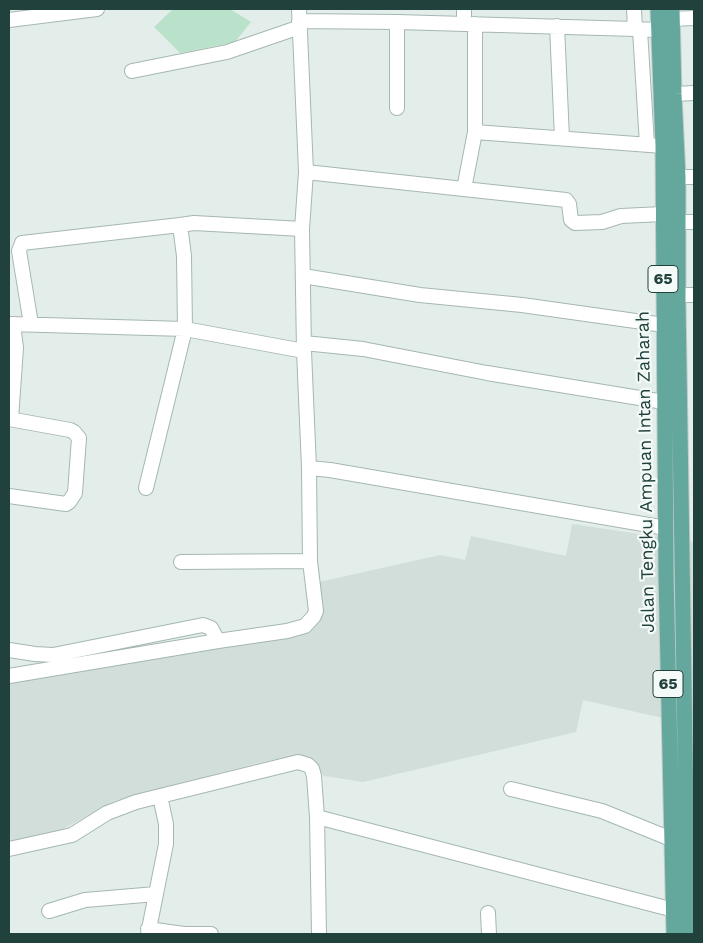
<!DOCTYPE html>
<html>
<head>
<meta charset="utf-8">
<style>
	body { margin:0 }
	#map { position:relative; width:703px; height:943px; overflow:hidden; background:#e3eeea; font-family:"Work Sans",sans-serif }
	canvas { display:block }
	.frame { position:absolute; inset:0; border:10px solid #21413c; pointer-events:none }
</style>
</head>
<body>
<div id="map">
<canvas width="703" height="943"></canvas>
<div class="frame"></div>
</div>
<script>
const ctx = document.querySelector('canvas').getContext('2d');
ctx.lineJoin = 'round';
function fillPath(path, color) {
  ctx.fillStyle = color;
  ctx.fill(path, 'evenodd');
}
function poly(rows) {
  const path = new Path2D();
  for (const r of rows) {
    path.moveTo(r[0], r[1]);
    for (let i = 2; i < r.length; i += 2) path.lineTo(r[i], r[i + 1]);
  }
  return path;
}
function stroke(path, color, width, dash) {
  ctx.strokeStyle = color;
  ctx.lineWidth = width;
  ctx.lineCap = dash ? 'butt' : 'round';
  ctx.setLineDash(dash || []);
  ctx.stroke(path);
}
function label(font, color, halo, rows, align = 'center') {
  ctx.font = font + ' "Work Sans",sans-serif';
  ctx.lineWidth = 4.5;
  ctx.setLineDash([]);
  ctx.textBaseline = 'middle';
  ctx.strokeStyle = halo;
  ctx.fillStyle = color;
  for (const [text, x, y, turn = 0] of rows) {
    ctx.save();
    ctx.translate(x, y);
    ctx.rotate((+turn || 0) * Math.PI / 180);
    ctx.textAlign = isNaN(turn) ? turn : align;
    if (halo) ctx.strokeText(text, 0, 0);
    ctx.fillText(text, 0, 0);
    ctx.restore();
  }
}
fillPath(poly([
	[572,524,694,542,694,725,583,700,576,732,363,782,324,776,308,758,296,755,258,763,114,801,58,832,9,842,9,680,307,631,319,582,440,555,465,560,471,536,566,556]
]), '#d1deda');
fillPath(poly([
	[173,9,230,9,251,22,235,42,180,53,154,27]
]), '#bae1c9');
const minor = poly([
	[634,9,635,29],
	[664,12,672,19,694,18],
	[9,20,97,9],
	[299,21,397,22,635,29,658,30,667,35],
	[464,24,464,9],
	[557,26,562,138],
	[640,30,647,145],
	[132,71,227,52,300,27],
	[674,94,694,93],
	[397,108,397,22],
	[475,132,663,146],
	[306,172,566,200,569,204,571,220,575,223,602,222,621,216,663,214],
	[678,177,694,177],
	[464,189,475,132,475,24],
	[678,222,694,222],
	[180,225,194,223,302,229],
	[303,276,420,295,522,305,664,325],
	[678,295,694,295],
	[9,324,185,329,304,351],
	[31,324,19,251,22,243,180,225,184,256,185,329,146,488],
	[304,343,363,349,487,373,664,402],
	[9,419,70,430,74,432,79,438,75,493,69,502,66,504,9,496],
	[11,419,16,348,13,324],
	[309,468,330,470,666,528],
	[181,562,310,561],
	[9,650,35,654,53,655,203,625,211,628,218,641],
	[9,676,218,641,287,631,305,626,314,616,316,611,310,561,309,468,304,351,302,229,306,172,299,9],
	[511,789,602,811,671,839],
	[317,817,319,934],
	[9,849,72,835,107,813,136,802,298,762,308,765,312,769,314,776,317,817,674,910],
	[49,911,85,900,156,894],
	[488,913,489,934],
	[148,929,184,934,211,934],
	[148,934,166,844,166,824,160,796]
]);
const major = poly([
	[658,9,663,146,666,574,674,934],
	[672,9,674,94,678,177,678,304,688,934]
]);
stroke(minor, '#a5b7b2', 16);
stroke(major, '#c1cac8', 17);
stroke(minor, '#fff', 14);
stroke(major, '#64a79d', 15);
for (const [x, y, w] of [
	[663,279,30],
	[668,684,30]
]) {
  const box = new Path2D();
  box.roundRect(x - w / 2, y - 13.5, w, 27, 4);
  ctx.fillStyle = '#f4faf8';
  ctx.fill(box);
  stroke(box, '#21413c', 1);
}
label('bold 16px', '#21413c', null, [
	["65",663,279],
	["65",668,684]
]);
label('18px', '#21413c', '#f4faf8', [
	["Jalan Tengku Ampuan Intan Zaharah",646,472,-91]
]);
</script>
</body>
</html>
